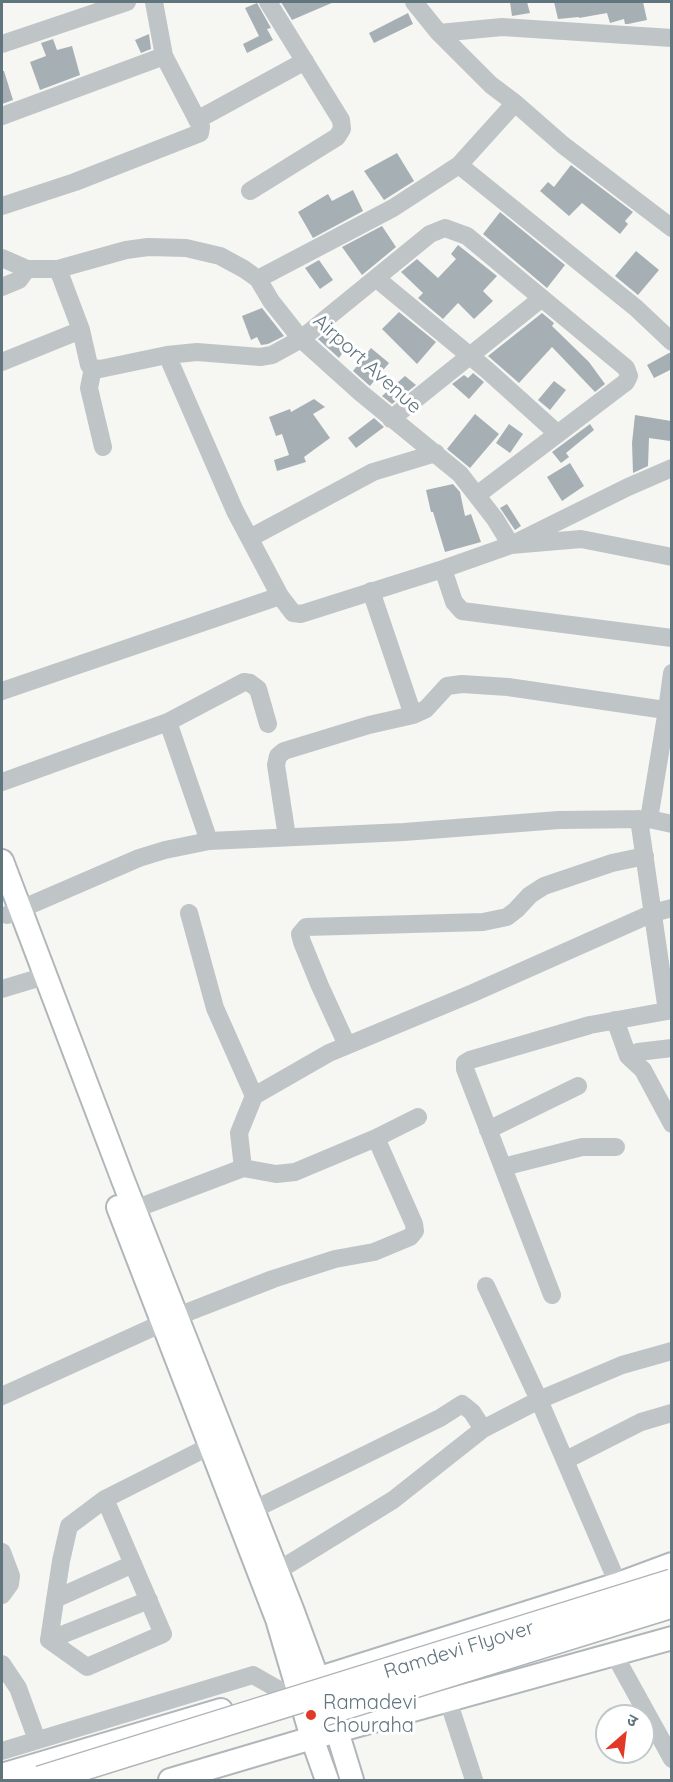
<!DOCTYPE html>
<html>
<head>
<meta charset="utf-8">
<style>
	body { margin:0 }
	#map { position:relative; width:673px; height:1782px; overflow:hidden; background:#f6f6f3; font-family:Quicksand,"Noto Sans Devanagari",sans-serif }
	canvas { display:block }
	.frame { position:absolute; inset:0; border:3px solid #61757e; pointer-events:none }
	.north { position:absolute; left:595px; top:1704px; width:60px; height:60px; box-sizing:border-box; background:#fff; border:2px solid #c0c8cb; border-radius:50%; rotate:28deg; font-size:16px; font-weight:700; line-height:24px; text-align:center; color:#61757e }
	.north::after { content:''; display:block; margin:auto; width:21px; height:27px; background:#e13928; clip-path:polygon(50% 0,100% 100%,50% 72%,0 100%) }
</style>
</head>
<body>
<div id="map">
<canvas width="673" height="1782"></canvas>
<div class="frame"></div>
<div class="north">उ</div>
</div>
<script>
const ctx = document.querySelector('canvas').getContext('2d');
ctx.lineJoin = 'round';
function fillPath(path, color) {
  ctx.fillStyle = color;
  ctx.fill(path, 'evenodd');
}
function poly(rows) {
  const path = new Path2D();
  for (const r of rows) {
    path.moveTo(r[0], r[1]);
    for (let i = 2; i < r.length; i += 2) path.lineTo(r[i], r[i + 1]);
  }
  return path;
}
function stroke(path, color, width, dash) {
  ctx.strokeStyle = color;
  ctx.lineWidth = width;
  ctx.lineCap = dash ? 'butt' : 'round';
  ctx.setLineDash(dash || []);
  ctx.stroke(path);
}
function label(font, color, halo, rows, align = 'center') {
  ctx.font = font + ' Quicksand,sans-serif';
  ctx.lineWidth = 6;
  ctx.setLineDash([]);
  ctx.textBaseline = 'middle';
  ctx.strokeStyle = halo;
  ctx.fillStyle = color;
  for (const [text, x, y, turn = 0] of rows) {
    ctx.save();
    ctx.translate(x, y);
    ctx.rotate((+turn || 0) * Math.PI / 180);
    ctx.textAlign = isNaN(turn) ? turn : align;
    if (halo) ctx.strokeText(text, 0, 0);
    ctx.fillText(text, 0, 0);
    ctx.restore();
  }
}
fillPath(poly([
	[281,2,334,2,292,20],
	[510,2,527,2,530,13,512,16],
	[554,2,643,2,647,20,628,24,625,24,624,19,610,23,607,13,579,18,579,17,558,19],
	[257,3,271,28,267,29,273,40,247,53,243,44,259,36,245,8],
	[408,13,413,24,374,43,369,33],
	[149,34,151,49,141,53,135,40],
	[53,39,57,50,72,46,80,75,40,90,30,62,46,56,41,43],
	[2,71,4,71,13,100,2,104],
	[397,153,414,181,384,200,364,171],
	[571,165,633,212,625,221,628,224,620,234,582,203,569,216,540,191,548,182,554,187],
	[353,190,363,211,313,238,298,212,328,194,332,201],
	[500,212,565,265,547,288,483,234],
	[382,226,396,247,362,275,342,247],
	[458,245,497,276,483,291,493,301,474,319,458,303,443,319,418,298,423,293,401,272,417,259,438,278,456,259,451,254],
	[636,251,659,270,638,295,615,276],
	[319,260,333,280,320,289,305,268],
	[262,308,284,336,268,344,261,345,257,337,251,340,242,316],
	[399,312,436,342,417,364,382,329],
	[542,313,554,323,552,326,589,362,605,384,595,392,552,347,519,383,488,356],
	[329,331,348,345,339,358,318,339],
	[371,348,389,363,370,386,353,371],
	[669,353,672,353,672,369,654,378,647,365],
	[473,373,484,382,469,399,452,384,464,375,468,378],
	[405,376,416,385,392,404,382,396],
	[554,381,566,390,550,410,538,400],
	[314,399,325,407,313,414,330,438,304,457,306,462,277,471,274,460,289,455,282,434,276,436,269,417,290,409,291,412],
	[475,414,499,434,470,468,447,449],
	[635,415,671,421,670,441,649,438,648,466,633,473,632,443],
	[374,418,384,427,356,448,348,438],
	[509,424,523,434,510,453,496,443],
	[590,424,594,430,566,453,569,457,561,463,552,452],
	[570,463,584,486,562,501,547,477],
	[453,484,460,492,465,516,471,514,481,542,445,552,433,512,431,512,426,490],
	[507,504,521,526,515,530,500,508]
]), '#a6b0b4');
const major = poly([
	[2,861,123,1180,292,1609,337,1731,352,1780],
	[118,1207,277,1619,312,1738,327,1780],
	[304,1683,618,1584,672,1564],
	[2,1775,221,1710],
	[170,1780,312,1738,672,1638]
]);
stroke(major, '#b0b6b9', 26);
stroke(poly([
	[414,2,439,33,491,85,515,103,563,145,672,228],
	[439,33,502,27,672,38],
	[2,44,127,2],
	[2,116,164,56],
	[197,120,305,61],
	[459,165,636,308,672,342],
	[250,191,337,137,342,129,341,120,268,2],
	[2,206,75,182,200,133,201,127,164,56,154,2],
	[2,258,27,269,58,269,126,250,148,247,186,248,220,256,244,269,258,279,271,301,301,339,361,393,460,474,495,519,511,545,628,487,672,468],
	[58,269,81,330,89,365,93,368,100,369,167,355,197,352,260,357,272,355,301,339,430,234,445,228,467,236,626,368,629,376,626,382,477,495],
	[258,279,393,208,459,165,515,103],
	[377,279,487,370,558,434],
	[2,287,19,280,27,269],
	[167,355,235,511,280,596,293,613,301,614,443,569,511,545,581,539,672,557],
	[2,362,81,330],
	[93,368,89,388,103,447],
	[391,419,542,298],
	[250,538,373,472,436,453],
	[443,569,454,602,462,611,672,638],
	[371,591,413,715],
	[2,691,280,596],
	[168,722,209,841],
	[2,782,168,722,244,682,250,683,258,689,268,724],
	[639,819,667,1011],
	[649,819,667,710,672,673],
	[287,837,276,765,278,756,284,751,369,725,413,715,426,709,447,686,462,684,508,687,672,711],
	[189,913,215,1008,254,1096],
	[7,915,139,858,165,850,209,841,404,832,559,820,649,819,672,824],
	[2,989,45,976],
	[615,1020,628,1056,638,1052,672,1048],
	[347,1045,320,986,302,942,300,934,306,927,483,922,507,917,516,910,530,895,544,886,612,863,645,856],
	[628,1056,643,1070,672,1124],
	[488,1130,578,1086],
	[503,1167,582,1147,616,1147],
	[243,1168,239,1133,254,1096,329,1053,473,993,653,913,672,908],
	[135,1209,243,1168,276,1174,295,1172,376,1138,418,1117],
	[486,1286,539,1400,618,1584],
	[552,1295,465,1069,465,1063,470,1060,590,1025,672,1010],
	[2,1396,178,1316,273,1279,335,1259,374,1252,410,1237,415,1231,414,1224,376,1138],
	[566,1460,641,1422,672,1413],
	[105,1499,163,1634,87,1667,49,1640,61,1561,69,1526,105,1499,210,1446],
	[253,1510,440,1418,462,1404,472,1412,483,1429],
	[2,1552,11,1576,10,1584,2,1595],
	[276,1572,393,1500,483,1429,539,1400,622,1365,672,1351],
	[55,1599,133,1564],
	[49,1640,149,1600],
	[614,1654,672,1759],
	[2,1664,18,1688,37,1740],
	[448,1700,474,1780],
	[2,1751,253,1675,281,1691]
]), '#bfc4c7', 18);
stroke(major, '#fff', 22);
const highwayBridge = poly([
	[317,1714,672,1604],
	[40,1780,672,1583]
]);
stroke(highwayBridge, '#b0b5b8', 30, []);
stroke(highwayBridge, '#fff', 27);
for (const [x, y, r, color] of [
	[311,1715,6,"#e13928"]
]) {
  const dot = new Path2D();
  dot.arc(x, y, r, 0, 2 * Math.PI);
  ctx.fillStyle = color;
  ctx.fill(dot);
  stroke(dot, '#fff', 2);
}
label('20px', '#61757e', '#fff', [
	["Airport Avenue",367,364,42],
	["Ramdevi Flyover",459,1650,-17]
]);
label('20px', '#61757e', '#fff', [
	["Ramadevi",323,1703],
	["Chouraha",323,1726]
], 'left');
</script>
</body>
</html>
